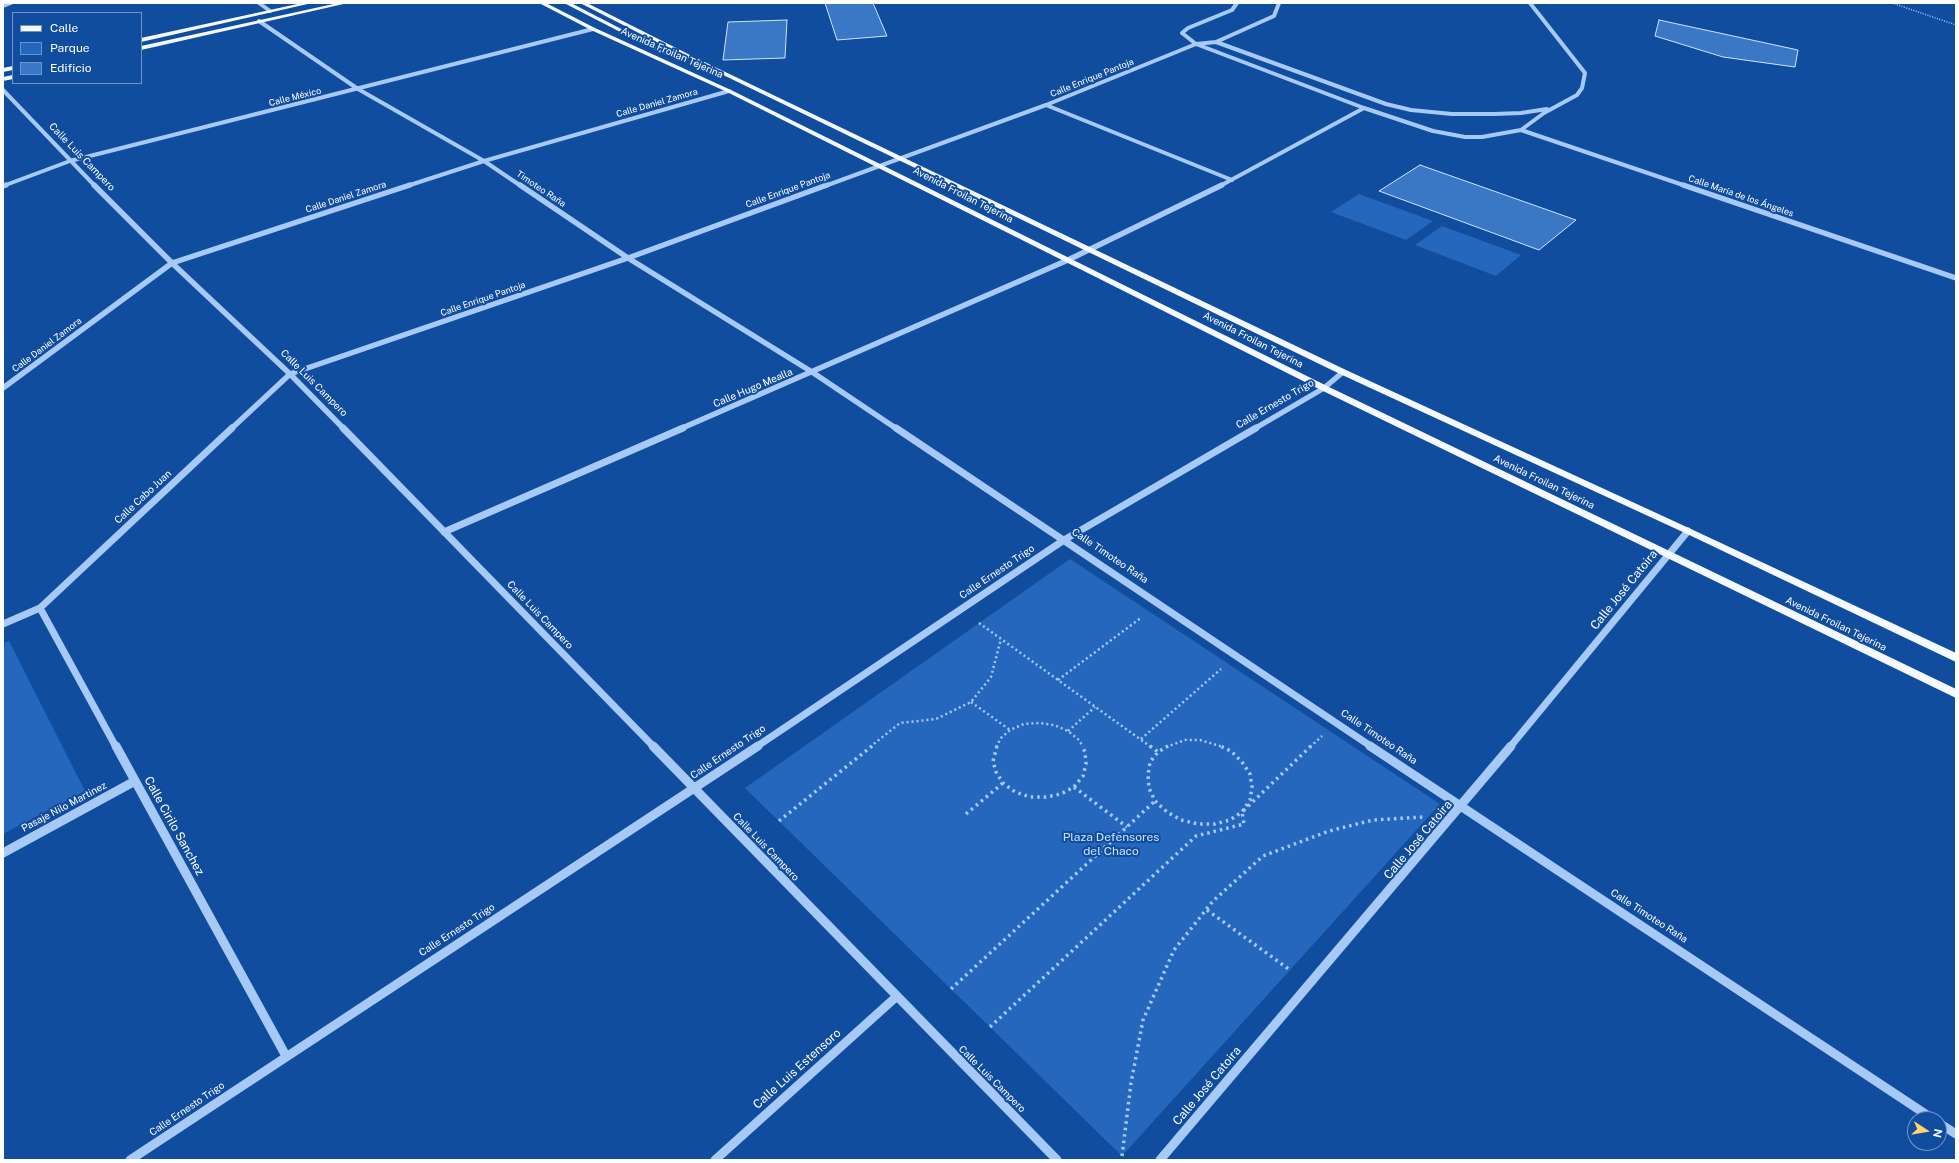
<!DOCTYPE html>
<html>
<head>
<meta charset="utf-8">
<style>
	body { margin:0 }
	#map { position:relative; width:1959px; height:1163px; overflow:hidden; background:#114d9e; font-family:"Public Sans",sans-serif }
	canvas { display:block }
	.frame { position:absolute; inset:0; border:4px solid #fff; pointer-events:none }
	.legend { position:absolute; left:12px; top:12px; width:130px; height:72px; box-sizing:border-box; background:#114d9e; border:1px solid #7094c5; margin:0; padding:5px 7px; list-style:none; font-size:12px; color:#fff }
	.legend li { display:flex; align-items:center; gap:8px; height:20px }
	.legend b { width:20px; border:1px solid #7094c5 }
	.north { position:absolute; left:1907px; top:1111px; width:40px; height:40px; box-sizing:border-box; background:#114d9e; border:1px solid #7094c5; border-radius:50%; rotate:102deg; font-size:11px; font-weight:700; line-height:16px; text-align:center; color:#fff }
	.north::after { content:''; display:block; margin:auto; width:14px; height:18px; background:#ffd66a; clip-path:polygon(50% 0,100% 100%,50% 72%,0 100%) }
</style>
</head>
<body>
<div id="map">
<canvas width="1959" height="1163"></canvas>
<div class="frame"></div>
<ul class="legend">
<li><b style="height:5px;background:#f4f8ff"></b>Calle</li>
<li><b style="height:11px;background:#2467bc"></b>Parque</li>
<li><b style="height:11px;background:#3a77c5"></b>Edificio</li>
</ul>
<div class="north">N</div>
</div>
<script>
const ctx = document.querySelector('canvas').getContext('2d');
ctx.lineJoin = 'round';
function fillPath(path, color) {
  ctx.fillStyle = color;
  ctx.fill(path, 'evenodd');
}
function poly(rows) {
  const path = new Path2D();
  for (const r of rows) {
    path.moveTo(r[0], r[1]);
    for (let i = 2; i < r.length; i += 2) path.lineTo(r[i], r[i + 1]);
  }
  return path;
}
function stroke(path, color, width, dash) {
  ctx.strokeStyle = color;
  ctx.lineWidth = width;
  ctx.lineCap = dash ? 'butt' : 'round';
  ctx.setLineDash(dash || []);
  ctx.stroke(path);
}
function label(font, color, halo, rows, align = 'center') {
  ctx.font = font + ' "Public Sans",sans-serif';
  ctx.lineWidth = 4;
  ctx.setLineDash([]);
  ctx.textBaseline = 'middle';
  ctx.strokeStyle = halo;
  ctx.fillStyle = color;
  for (const [text, x, y, turn = 0] of rows) {
    ctx.save();
    ctx.translate(x, y);
    ctx.rotate((+turn || 0) * Math.PI / 180);
    ctx.textAlign = isNaN(turn) ? turn : align;
    if (halo) ctx.strokeText(text, 0, 0);
    ctx.fillText(text, 0, 0);
    ctx.restore();
  }
}
fillPath(poly([
	[1359,194,1433,221,1406,240,1331,212],
	[1442,226,1521,255,1496,276,1415,245],
	[1070,559,1440,804,1122,1156,745,788],
	[9,641,85,791,3,834,3,643]
]), '#2467bc');
const building = poly([
	[825,3,873,3,887,36,837,40,825,3],
	[787,20,785,58,723,60,728,22,787,20],
	[1659,20,1798,50,1795,67,1723,57,1655,36,1659,20],
	[1420,165,1576,220,1539,250,1379,191,1420,165]
]);
fillPath(building, '#3a77c5');
stroke(building, '#cfe4fe', 1);
stroke(poly([
	[1892,3,1956,25]
]), '#a7c9f5', 1.5, [1, 1.5]);
stroke(poly([
	[979,623,1151,747],
	[1058,680,1142,617],
	[971,702,1010,730],
	[1068,731,1095,707],
	[1141,739,1221,669],
	[870,747,900,723,936,719,971,702,991,677,1001,639],
	[996,747,1001,738,1010,730,1024,724,1039,723,1054,725,1068,731,1079,740,1083,747],
	[1166,747,1185,740,1200,740,1223,747],
	[1310,747,1322,736]
]), '#a7c9f5', 2.5, [2, 3]);
stroke(poly([
	[997,746,993,761,996,772,1003,783,1015,792,1030,797,1046,797,1061,794,1074,787,1083,776,1086,764,1085,752,1082,746],
	[1150,746,1158,752],
	[1168,746,1158,752,1150,762,1148,775,1149,788,1155,801,1167,812,1181,820,1198,824,1215,824,1230,820,1242,812,1250,800,1252,787,1250,774,1242,762,1231,751,1220,746],
	[1074,787,1127,827],
	[966,814,1003,783],
	[779,821,872,746],
	[1207,910,1290,970],
	[951,989,1155,801],
	[990,1027,1196,836,1244,824,1242,812,1311,746],
	[1122,1156,1131,1083,1143,1020,1174,950,1213,901,1263,856,1329,831,1373,820,1423,817]
]), '#a7c9f5', 3.5, [2.5, 4]);
stroke(poly([
	[259,3,270,11],
	[1237,3,1232,10,1188,28,1182,33,1196,44,1364,108,1433,131,1465,137,1482,137,1521,130,1544,113,1577,95,1582,88,1585,73,1530,3],
	[3,6,11,3],
	[259,21,358,89,484,161,521,186],
	[1216,42,1386,104,1411,110,1452,114,1494,114,1521,113,1547,109],
	[3,90,95,186],
	[1046,105,1232,180],
	[1521,130,1686,186],
	[3,186,70,161,593,29],
	[407,186,484,161,729,91],
	[825,186,1046,105,1196,44,1216,42,1274,16,1279,3],
	[1220,186,1364,108]
]), '#a7c9f5', 4);
stroke(poly([
	[94,185,172,263,290,374,344,429],
	[520,185,628,258,812,372,897,429],
	[1683,185,1956,278],
	[3,186,6,185],
	[3,388,172,263,410,185],
	[231,429,290,374,628,258,827,185],
	[680,429,1068,260,1222,185],
	[1254,429,1324,388,1343,372]
]), '#a7c9f5', 5.5);
stroke(poly([
	[343,428,654,747],
	[896,428,1372,747],
	[444,532,683,428],
	[40,608,116,747],
	[3,624,40,608,232,428],
	[756,747,1064,540,1256,428],
	[1510,747,1688,531]
]), '#a7c9f5', 7);
stroke(poly([
	[116,746,286,1056],
	[653,746,1057,1160],
	[1370,746,1933,1119],
	[3,853,135,781],
	[1939,1123,1956,1134],
	[130,1160,758,746],
	[715,1160,896,997],
	[1160,1160,1511,746]
]), '#a7c9f5', 9);
fillPath(poly([
	[302,3,312,3,141,42,141,38,302,3],
	[338,3,348,3,141,50,141,46,338,3],
	[539,3,546,3,595,28,731,90,1327,386,1956,689,1956,698,1321,390,727,92,591,30,539,3],
	[564,3,571,3,666,52,678,53,580,3,587,3,692,56,1346,370,1691,529,1956,653,1956,662,1685,533,1340,374,682,55,679,57,663,54,564,3],
	[13,66,13,70,3,72,3,68,13,66],
	[13,75,13,79,3,81,3,77,13,75]
]), '#f4f8ff');
label('9px', '#fff', '#114d9e', [
	["Calle Enrique Pantoja",1092,78,-22],
	["Calle México",295,97,-14],
	["Calle Daniel Zamora",657,103,-16],
	["Timoteo Raña",541,189,34],
	["Calle Enrique Pantoja",788,190,-20],
	["Calle María de los Ángeles",1741,196,19],
	["Calle Daniel Zamora",346,197,-18],
	["Calle Enrique Pantoja",483,299,-19],
	["Calle Daniel Zamora",47,345,-37]
]);
label('10px', '#fff', '#114d9e', [
	["Avenida Froilan Tejerina",672,53,24],
	["Calle Luis Campero",82,157,46],
	["Avenida Froilan Tejerina",963,195,27],
	["Avenida Froilan Tejerina",1253,340,27],
	["Calle Luis Campero",314,383,45],
	["Calle Hugo Mealla",753,388,-23],
	["Calle Ernesto Trigo",1275,404,-30],
	["Avenida Froilan Tejerina",1544,482,26],
	["Calle Cabo Juan",143,497,-43],
	["Calle Timoteo Raña",1110,556,34],
	["Calle Ernesto Trigo",997,572,-34],
	["Calle Luis Campero",540,615,46],
	["Avenida Froilan Tejerina",1836,624,26],
	["Calle Timoteo Raña",1379,737,34],
	["Calle Ernesto Trigo",728,752,-34],
	["Pasaje Nilo Martinez",64,807,-28],
	["Calle Luis Campero",766,847,46],
	["Calle Timoteo Raña",1649,916,33],
	["Calle Ernesto Trigo",457,930,-33],
	["Calle Luis Campero",992,1079,45],
	["Calle Ernesto Trigo",187,1109,-34]
]);
label('12px', '#fff', '#114d9e', [
	["Calle José Catoira",1624,590,-51],
	["Calle Cirilo Sanchez",174,826,61],
	["Calle José Catoira",1418,840,-50],
	["Calle Luis Estensoro",797,1069,-42],
	["Calle José Catoira",1207,1086,-50]
]);
label('12px', '#cfe4fe', '#114d9e', [
	["Plaza Defensores",1111,837],
	["del Chaco",1111,851]
]);
</script>
</body>
</html>
